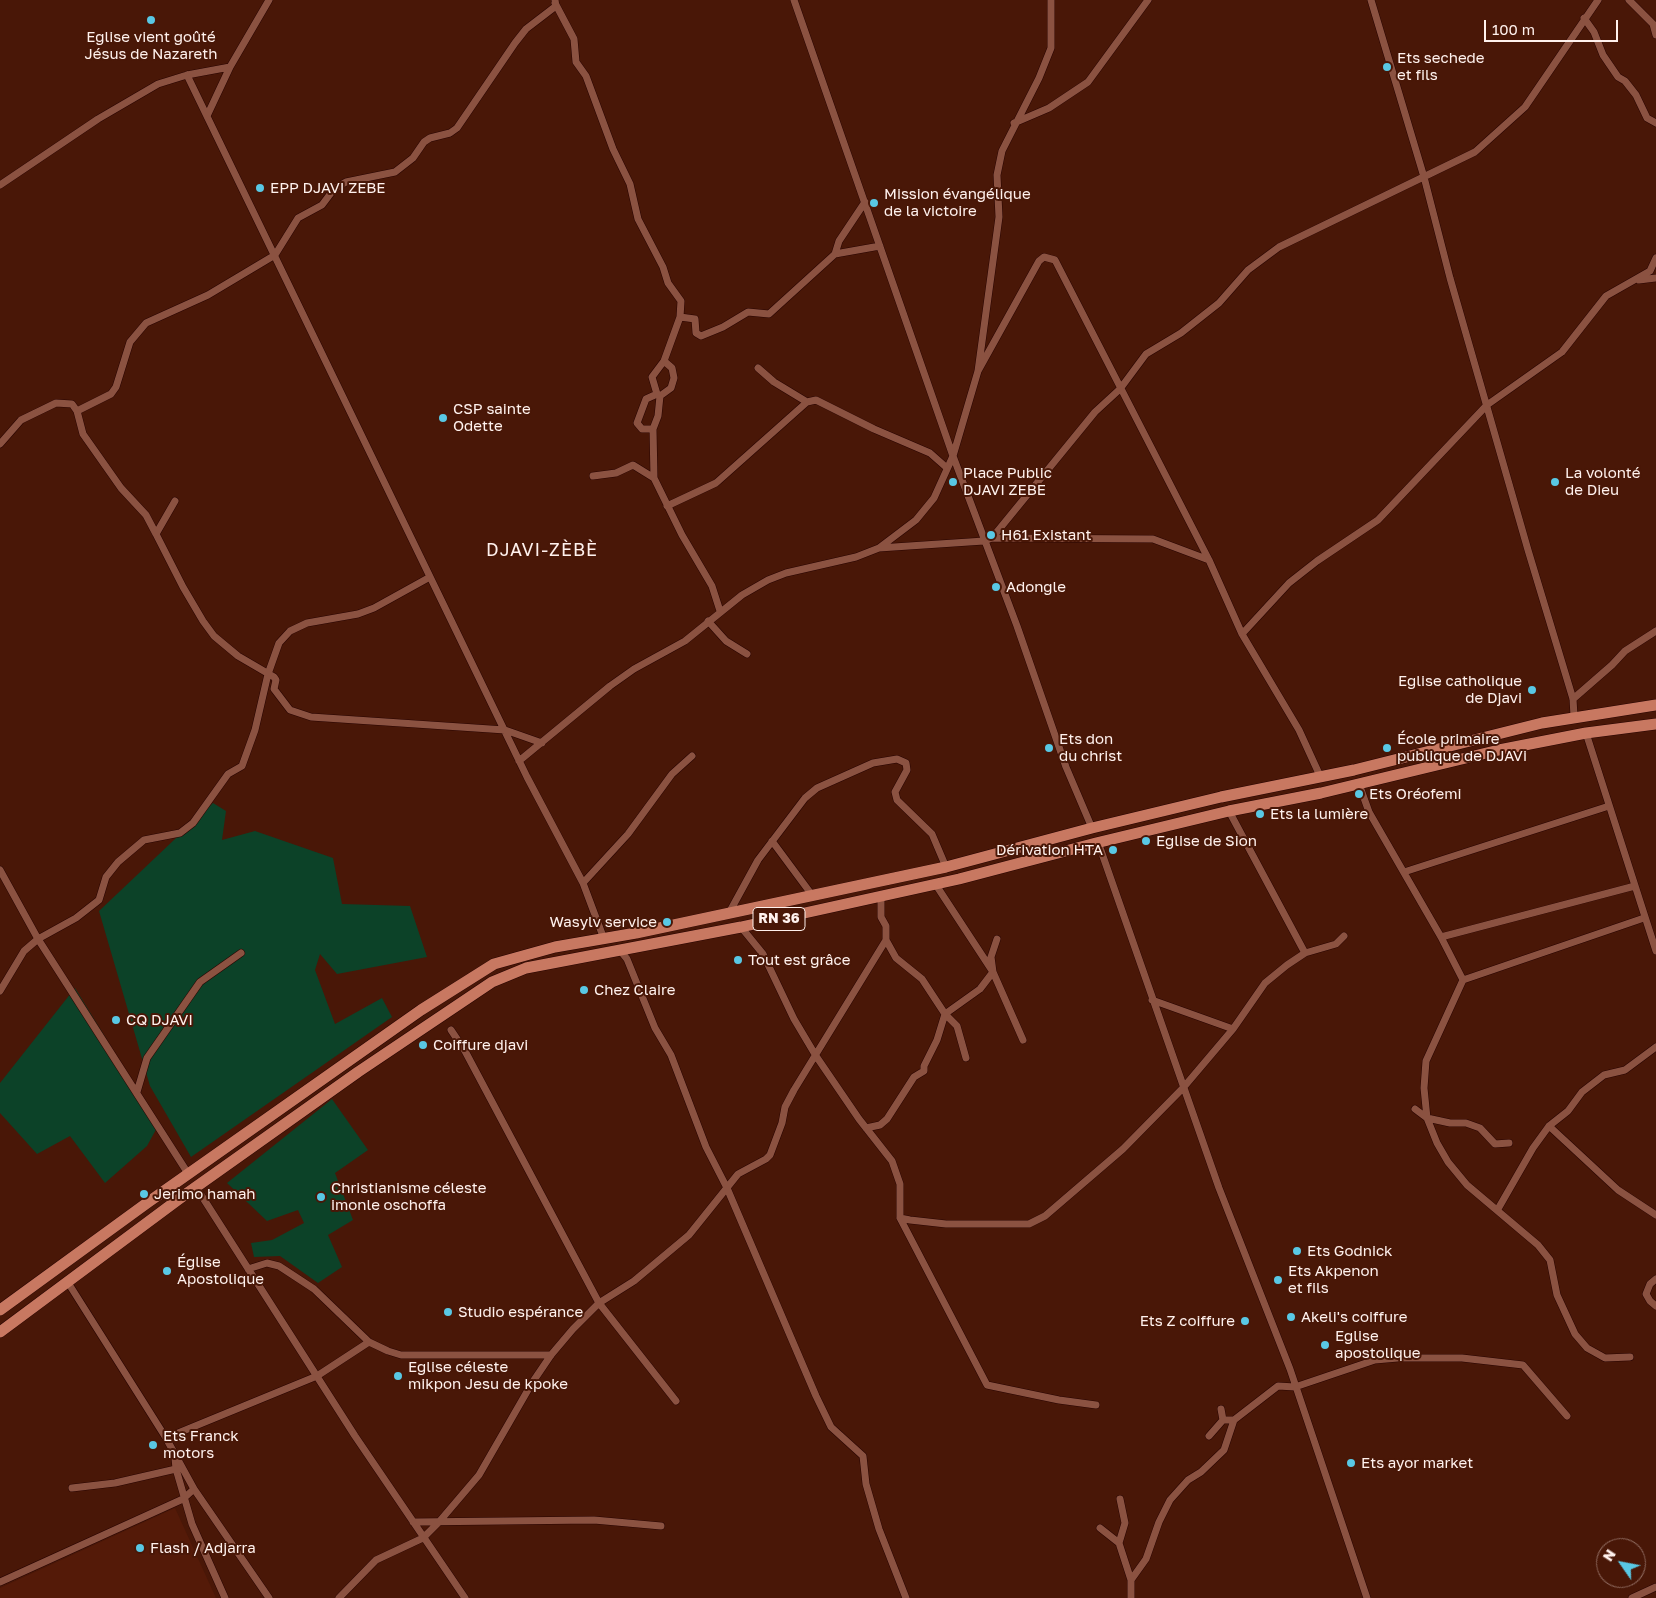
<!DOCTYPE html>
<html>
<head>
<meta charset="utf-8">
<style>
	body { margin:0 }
	#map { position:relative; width:1656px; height:1598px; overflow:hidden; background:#491707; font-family:"Golos Text",sans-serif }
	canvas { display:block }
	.north { position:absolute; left:1596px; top:1538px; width:50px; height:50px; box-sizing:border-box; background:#491707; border:1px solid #926e63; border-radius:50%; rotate:303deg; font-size:14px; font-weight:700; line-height:20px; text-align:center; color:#fff1ed }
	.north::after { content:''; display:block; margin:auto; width:18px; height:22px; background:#59c8e4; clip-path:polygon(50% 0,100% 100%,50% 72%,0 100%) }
	.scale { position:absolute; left:1484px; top:20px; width:134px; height:22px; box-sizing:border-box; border:2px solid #fff1ed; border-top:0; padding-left:6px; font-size:15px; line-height:18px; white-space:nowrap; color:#fff1ed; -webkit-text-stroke:4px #491707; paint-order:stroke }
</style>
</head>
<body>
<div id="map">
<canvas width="1656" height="1598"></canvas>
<div class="north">N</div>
<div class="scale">100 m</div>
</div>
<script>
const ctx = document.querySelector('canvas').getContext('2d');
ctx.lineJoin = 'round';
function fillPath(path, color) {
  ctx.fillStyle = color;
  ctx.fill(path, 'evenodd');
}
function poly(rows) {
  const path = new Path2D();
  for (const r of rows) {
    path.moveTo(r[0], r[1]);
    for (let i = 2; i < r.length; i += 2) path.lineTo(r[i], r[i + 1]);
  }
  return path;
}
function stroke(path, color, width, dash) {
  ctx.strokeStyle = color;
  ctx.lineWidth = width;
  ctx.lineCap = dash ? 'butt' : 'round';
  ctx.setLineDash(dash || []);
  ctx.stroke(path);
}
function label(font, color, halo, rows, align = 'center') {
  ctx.font = font + ' "Golos Text",sans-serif';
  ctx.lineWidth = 4;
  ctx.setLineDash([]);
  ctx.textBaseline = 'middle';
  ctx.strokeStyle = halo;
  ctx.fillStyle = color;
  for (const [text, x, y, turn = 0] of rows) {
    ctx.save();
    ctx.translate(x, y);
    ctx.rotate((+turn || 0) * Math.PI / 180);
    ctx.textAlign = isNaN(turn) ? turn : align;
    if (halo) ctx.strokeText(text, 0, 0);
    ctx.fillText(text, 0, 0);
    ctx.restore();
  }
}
fillPath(poly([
	[175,1508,216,1598,0,1598,0,1588]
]), '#541a08');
fillPath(poly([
	[213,803,226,811,222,840,255,831,333,858,342,904,410,906,427,957,337,974,320,954,315,970,335,1024,382,998,392,1017,191,1157,150,1086,99,911],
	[75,988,159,1124,147,1146,105,1183,70,1136,37,1154,0,1113,0,1083],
	[332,1099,368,1150,335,1173,353,1220,328,1235,342,1267,318,1283,280,1256,254,1257,251,1243,272,1240,304,1223,298,1210,267,1221,227,1183]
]), '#0c4228');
const street = poly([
	[794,0,953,456,1017,626,1066,767,1092,828],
	[1371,0,1424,177,1450,278,1528,550,1573,699,1574,716],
	[1629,0,1653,24,1656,35],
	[555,3,574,39,576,62,586,76,613,149,630,184,638,219,663,267,668,283,681,301,680,317,664,361,672,368,674,378,671,388,660,396,658,416,653,429,654,478,682,535,712,586,720,611],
	[1584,18,1594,32,1603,55,1618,77,1625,81,1636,95,1647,118,1656,123],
	[187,75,527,777,583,883,604,939],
	[207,116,230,67],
	[1014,123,1049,108,1088,82,1148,0],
	[0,185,98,119,158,84,187,75,230,67,269,0],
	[835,254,880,246],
	[1639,280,1656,278],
	[680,317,695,319,696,333,701,336,723,327,748,312,769,314,835,254,839,241,865,202],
	[758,368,774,382,807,402],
	[978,371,1039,261,1044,257,1055,260,1209,560,1242,634,1299,730,1321,778],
	[77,411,83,434,121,488,146,515,156,534],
	[653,429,642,429,637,423,646,399,657,394,652,377,664,361],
	[0,444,21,420,56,403,72,404,77,411,111,394,116,387,130,342,146,323,208,295,275,255,298,218,322,205,334,189,346,182,395,172,413,158,424,142,430,138,450,133,457,128,515,43,526,29,556,6,555,0],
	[593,476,616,473,633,465,654,478],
	[175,501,156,534,183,587,203,621,214,636,238,656,274,677,276,680,274,689,290,710,311,717,505,730,542,743],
	[667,506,716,483,807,402,816,400,874,429,930,453,947,468],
	[992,538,1095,412,1120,389,1146,354,1181,333,1219,303,1248,270,1279,247,1475,152,1525,107,1598,0],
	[879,548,916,520,934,498,953,456,978,371,999,217,997,175,1002,151,1039,78,1051,48,1051,0],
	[708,621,726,641,747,654],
	[1242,634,1289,583,1317,561,1378,520,1487,405,1562,352,1606,296,1650,271,1656,258],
	[1573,699,1612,665,1625,651,1656,631],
	[1586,733,1656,951],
	[519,761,610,686,634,669,685,641,742,595,768,580,786,573,856,557,879,548,984,541,992,538,1153,539,1209,560],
	[1359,784,1369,812,1441,937,1463,980],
	[1229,811,1305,953],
	[772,841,812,895],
	[1098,842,1219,1188,1290,1369,1367,1598],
	[0,870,38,939,189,1175],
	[1404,872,1609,806],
	[583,883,628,834,672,774,692,756],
	[936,885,993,972,1023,1040],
	[729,913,758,860,805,798,817,788,873,763,897,759,906,763,907,770,895,792,897,800,932,834,946,867],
	[741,927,763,954,794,1019,816,1056,859,1119,892,1161,900,1184,900,1218,910,1220,946,1224,1029,1224,1045,1216,1123,1149,1183,1088,1233,1029,1152,1000],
	[1441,937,1635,886],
	[886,940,896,958,922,979,945,1014,957,1026,966,1058],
	[619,949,627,959,655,1028,671,1055,706,1147,727,1188,816,1396,831,1427,863,1456,866,1484,879,1529,906,1598],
	[0,991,24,951,38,939,76,918,99,900,106,877,118,862,144,840,180,833,193,823,228,774,242,766,255,730,268,674,279,643,290,631,307,623,358,614,374,608,430,577],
	[1233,1029,1265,983,1287,965,1305,953,1336,944,1344,936],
	[451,1030,465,1051,599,1303,676,1401],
	[137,1092,147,1058,200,982,241,953],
	[1415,1109,1427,1118,1450,1123,1466,1123,1480,1128,1495,1144,1509,1143],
	[1549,1126,1618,1190,1656,1215],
	[866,1128,880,1125,887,1119,914,1077,924,1071,924,1066,937,1040,945,1014,980,989,993,972,991,957,997,939],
	[196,1187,355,1436,465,1598],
	[1498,1209,1533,1148,1549,1126,1568,1111,1582,1092,1604,1075,1625,1070,1656,1047],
	[900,1218,987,1385,1059,1400,1096,1405],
	[248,1269,267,1263,279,1266,314,1289,369,1342,388,1351,401,1355,551,1355],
	[1656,1279,1650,1284,1646,1294,1650,1301,1656,1306],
	[67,1281,166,1438,194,1489,269,1598],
	[1630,1357,1605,1358,1587,1348,1575,1334,1557,1295,1550,1260,1538,1245,1467,1185,1448,1162,1437,1143,1427,1118,1424,1088,1426,1061,1463,980,1644,918],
	[1223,1420,1234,1420,1278,1386,1295,1387,1375,1360,1398,1358,1462,1358,1523,1365,1567,1416],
	[1209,1436,1223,1420,1221,1409],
	[166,1438,317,1376,369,1342],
	[175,1458,176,1469,192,1524,225,1598],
	[72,1488,115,1483,176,1469],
	[413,1522,594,1520,661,1526],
	[1100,1528,1119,1543,1131,1580],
	[1119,1543,1125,1523,1120,1499],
	[0,1582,183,1499,194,1489],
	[339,1598,376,1560,423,1538,439,1522,479,1475,532,1383,551,1355,573,1329,599,1303,634,1281,689,1235,738,1174,766,1159,770,1155,782,1123,785,1107,794,1090,886,940,886,926,881,917,881,897],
	[1131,1598,1131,1580,1146,1559,1159,1522,1170,1500,1188,1480,1201,1472,1224,1450,1234,1420],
	[1632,1598,1656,1587]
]);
const primary = poly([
	[0,1310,147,1203,421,1010,494,964,555,947,636,933,946,867,1092,828,1221,797,1354,770,1542,723,1656,705],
	[0,1332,179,1199,358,1072,492,982,526,968,741,927,959,879,1096,843,1229,811,1321,793,1499,750,1586,733,1656,724]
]);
stroke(street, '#280400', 8);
stroke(primary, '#280400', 12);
stroke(street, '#8b5241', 7);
stroke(primary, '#c87861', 11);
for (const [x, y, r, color] of [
	[151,20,5,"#59c8e4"],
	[1387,67,5,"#59c8e4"],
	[260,188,5,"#59c8e4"],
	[874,203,5,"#59c8e4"],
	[443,418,5,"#59c8e4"],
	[953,482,5,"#59c8e4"],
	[1555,482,5,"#59c8e4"],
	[991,535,5,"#59c8e4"],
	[996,587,5,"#59c8e4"],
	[1532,690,5,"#59c8e4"],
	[1049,748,5,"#59c8e4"],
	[1387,748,5,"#59c8e4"],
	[1359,794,5,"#59c8e4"],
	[1260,814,5,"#59c8e4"],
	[1146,841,5,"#59c8e4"],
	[1113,850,5,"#59c8e4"],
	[667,922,5,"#59c8e4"],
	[738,960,5,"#59c8e4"],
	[584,990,5,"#59c8e4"],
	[116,1020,5,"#59c8e4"],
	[423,1045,5,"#59c8e4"],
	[144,1194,5,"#59c8e4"],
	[321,1197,5,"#59c8e4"],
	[1297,1251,5,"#59c8e4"],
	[167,1271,5,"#59c8e4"],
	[1278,1280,5,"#59c8e4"],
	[448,1312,5,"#59c8e4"],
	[1291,1317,5,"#59c8e4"],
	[1245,1321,5,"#59c8e4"],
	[1325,1345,5,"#59c8e4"],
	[398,1376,5,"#59c8e4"],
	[153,1445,5,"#59c8e4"],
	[1351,1463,5,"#59c8e4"],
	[140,1548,5,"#59c8e4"]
]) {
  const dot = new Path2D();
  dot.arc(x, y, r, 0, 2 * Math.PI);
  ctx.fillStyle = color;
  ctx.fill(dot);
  stroke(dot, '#491707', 2);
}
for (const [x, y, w] of [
	[779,919,52]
]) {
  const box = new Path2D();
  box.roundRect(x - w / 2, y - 11.5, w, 23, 4);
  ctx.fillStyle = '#491707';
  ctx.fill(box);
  stroke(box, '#fff1ed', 1);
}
label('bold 14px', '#fff1ed', null, [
	["RN 36",779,919]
]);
label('15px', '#fff1ed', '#491707', [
	["Eglise vient goûté",151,37,"center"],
	["Jésus de Nazareth",151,54,"center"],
	["Ets sechede",1397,58],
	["et fils",1397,75],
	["EPP DJAVI ZEBE",270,188],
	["Mission évangélique",884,194],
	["de la victoire",884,211],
	["CSP sainte",453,409],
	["Odette",453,426],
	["Place Public",963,473],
	["DJAVI ZEBE",963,490],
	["La volonté",1565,473],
	["de Dieu",1565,490],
	["H61 Existant",1001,535],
	["Adongle",1006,587],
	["Eglise catholique",1522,681,"right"],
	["de Djavi",1522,698,"right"],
	["Ets don",1059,739],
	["du christ",1059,756],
	["École primaire",1397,739],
	["publique de DJAVi",1397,756],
	["Ets Oréofemi",1369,794],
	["Ets la lumière",1270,814],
	["Eglise de Sion",1156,841],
	["Dérivation HTA",1103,850,"right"],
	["Wasylv service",657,922,"right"],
	["Tout est grâce",748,960],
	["Chez Claire",594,990],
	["CQ DJAVI",126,1020],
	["Coiffure djavi",433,1045],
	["Christianisme céleste",331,1188],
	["imonle oschoffa",331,1205],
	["Jerimo hamah",154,1194],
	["Ets Godnick",1307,1251],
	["Église",177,1262],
	["Apostolique",177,1279],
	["Ets Akpenon",1288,1271],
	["et fils",1288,1288],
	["Studio espérance",458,1312],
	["Akeli's coiffure",1301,1317],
	["Ets Z coiffure",1235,1321,"right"],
	["Eglise",1335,1336],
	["apostolique",1335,1353],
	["Eglise céleste",408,1367],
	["mikpon Jesu de kpoke",408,1384],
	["Ets Franck",163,1436],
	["motors",163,1453],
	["Ets ayor market",1361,1463],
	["Flash / Adjarra",150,1548]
], 'left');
ctx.letterSpacing = '1px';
label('18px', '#fff1ed', '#491707', [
	["DJAVI-ZÈBÈ",542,550]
]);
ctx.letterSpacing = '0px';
</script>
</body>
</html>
